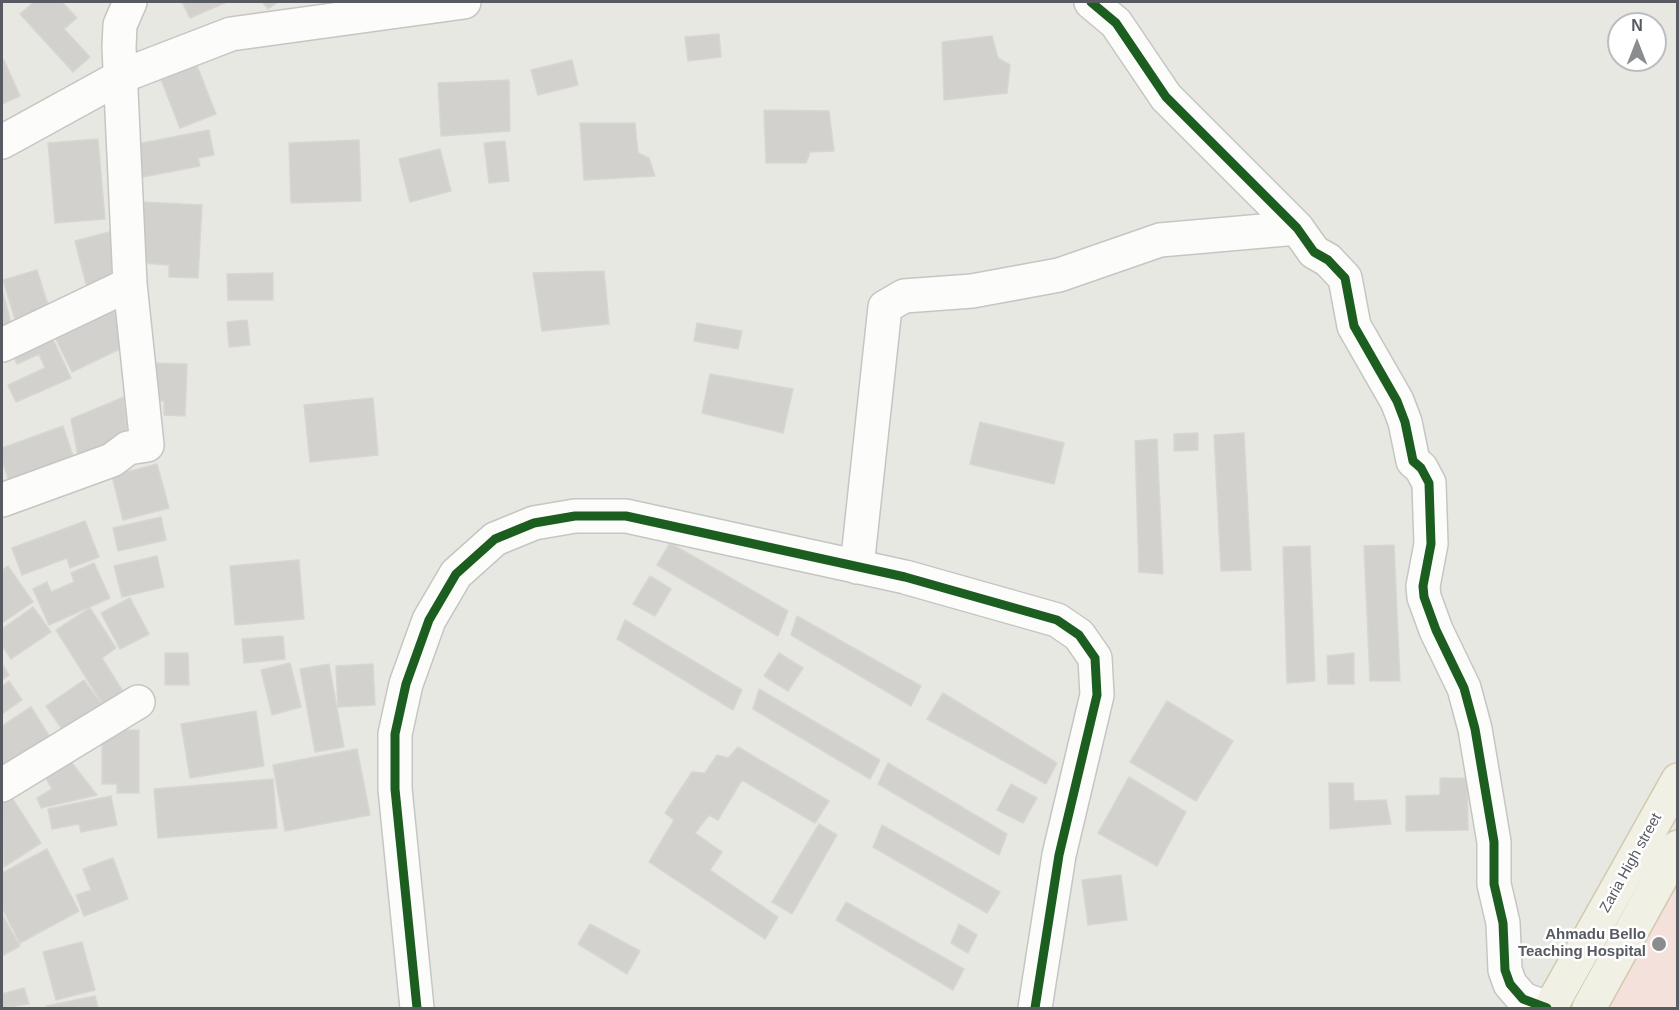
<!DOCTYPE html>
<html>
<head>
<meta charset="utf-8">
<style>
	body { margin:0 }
	#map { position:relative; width:1679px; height:1010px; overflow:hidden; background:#e8e8e2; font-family:Arial,sans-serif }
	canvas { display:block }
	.frame { position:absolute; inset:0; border:3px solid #575b61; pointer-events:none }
	.north { position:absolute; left:1607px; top:12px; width:60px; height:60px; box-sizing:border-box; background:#fff; border:2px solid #bcbdc0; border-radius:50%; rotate:0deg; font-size:16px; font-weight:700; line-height:24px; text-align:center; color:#575b61 }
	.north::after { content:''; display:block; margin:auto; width:21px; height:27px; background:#8a8c8e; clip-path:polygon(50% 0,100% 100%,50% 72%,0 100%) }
</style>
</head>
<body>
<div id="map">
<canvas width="1679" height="1010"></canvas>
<div class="frame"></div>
<div class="north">N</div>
</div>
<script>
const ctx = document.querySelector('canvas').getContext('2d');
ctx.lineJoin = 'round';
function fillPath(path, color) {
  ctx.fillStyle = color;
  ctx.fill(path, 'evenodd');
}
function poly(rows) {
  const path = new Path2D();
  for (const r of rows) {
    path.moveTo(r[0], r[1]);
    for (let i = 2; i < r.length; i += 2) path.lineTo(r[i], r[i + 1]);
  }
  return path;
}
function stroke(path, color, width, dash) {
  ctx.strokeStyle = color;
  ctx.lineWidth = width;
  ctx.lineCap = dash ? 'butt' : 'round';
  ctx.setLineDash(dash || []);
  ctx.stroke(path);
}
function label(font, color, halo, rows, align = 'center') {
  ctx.font = font + ' Arial,sans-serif';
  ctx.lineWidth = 5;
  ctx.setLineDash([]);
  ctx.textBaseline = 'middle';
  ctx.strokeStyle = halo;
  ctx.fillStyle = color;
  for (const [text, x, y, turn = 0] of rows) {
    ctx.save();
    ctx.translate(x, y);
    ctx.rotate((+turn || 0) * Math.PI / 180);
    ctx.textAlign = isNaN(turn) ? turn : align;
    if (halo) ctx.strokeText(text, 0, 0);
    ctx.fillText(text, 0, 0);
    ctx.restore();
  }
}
fillPath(poly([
	[1677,879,1677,1008,1603,1008]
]), '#f4e1dc');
const building = poly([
	[34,2,62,2,77,18,64,29,90,57,73,72,20,14,34,2],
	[182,2,227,2,190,18,182,2],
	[262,2,278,2,268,9,262,2],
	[719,34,721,57,688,61,685,37,719,34],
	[992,36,998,58,1010,65,1007,93,944,100,942,42,992,36],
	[4,60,20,96,2,104,2,61,4,60],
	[572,60,578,85,538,95,531,70,572,60],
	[196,63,216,114,180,128,160,77,196,63],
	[509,80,510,131,441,136,438,83,509,80],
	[764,110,829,111,834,151,810,152,806,163,766,163,764,110],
	[580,123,635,123,638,153,649,158,655,176,584,180,580,123],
	[209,130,214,155,198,158,200,166,138,178,132,145,209,130],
	[98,139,105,219,55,223,48,143,98,139],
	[359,140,361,201,291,203,289,143,359,140],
	[505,141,509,181,489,183,484,143,505,141],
	[440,149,451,191,410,202,399,159,440,149],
	[144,202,202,205,198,278,169,277,169,265,142,263,144,202],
	[109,232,122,279,87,288,75,241,109,232],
	[37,270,51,315,17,326,3,280,37,270],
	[604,271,609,324,542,331,533,273,604,271],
	[273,273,273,300,228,300,227,274,273,273],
	[2,289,13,331,2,334,2,289],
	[111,303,130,344,72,372,52,331,111,303],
	[247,320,250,345,229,347,227,322,247,320],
	[697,323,742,331,738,349,694,341,697,323],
	[50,333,71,378,16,402,8,385,45,368,39,354,17,364,11,350,50,333],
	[148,363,187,364,185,416,164,415,164,401,147,400,148,363],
	[710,374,793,389,783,433,702,413,710,374],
	[124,397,128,442,79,461,71,419,124,397],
	[373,398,378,455,310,462,304,405,373,398],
	[980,422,1064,443,1054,484,970,464,980,422],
	[63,426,75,462,10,485,2,460,2,448,63,426],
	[1198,433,1198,450,1174,451,1174,434,1198,433],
	[1244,433,1251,570,1221,571,1214,435,1244,433],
	[1157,439,1163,574,1139,572,1135,441,1157,439],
	[157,464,169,508,123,520,112,476,157,464],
	[161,517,166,540,118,551,113,528,161,517],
	[85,521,99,557,70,568,67,558,22,575,12,548,85,521],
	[670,543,788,611,778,636,657,565,670,543],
	[1394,545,1400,681,1370,681,1364,546,1394,545],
	[1310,546,1315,681,1287,683,1283,547,1310,546],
	[157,556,164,587,122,597,114,566,157,556],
	[299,560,304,619,235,625,230,566,299,560],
	[94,563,110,598,49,625,33,589,47,582,51,592,74,582,71,573,94,563],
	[8,566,33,602,2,623,2,570,8,566],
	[650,576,671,589,655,616,633,604,650,576],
	[130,598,149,634,120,649,101,613,130,598],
	[33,607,51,632,11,659,2,645,2,629,33,607],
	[90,608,116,648,102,658,124,693,104,706,56,630,90,608],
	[797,616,921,686,911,706,791,635,797,616],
	[625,620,742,690,733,710,617,639,625,620],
	[283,636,285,659,244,663,242,639,283,636],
	[165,653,188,653,189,685,165,685,165,653],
	[779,653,803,668,788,691,764,676,779,653],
	[1354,653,1354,684,1328,684,1327,656,1354,653],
	[290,663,301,707,272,715,261,670,290,663],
	[2,664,9,675,2,680,2,664],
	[329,664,344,747,315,752,300,669,329,664],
	[373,664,375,705,338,707,336,666,373,664],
	[84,680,102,705,64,732,46,706,84,680],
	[9,681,22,700,2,714,2,686,9,681],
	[759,689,880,760,870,779,753,709,759,689],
	[943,693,1057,763,1046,784,927,719,943,693],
	[1167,701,1233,741,1196,801,1130,762,1167,701],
	[31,707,50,737,2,767,2,726,31,707],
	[256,711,264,766,190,778,181,724,256,711],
	[102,730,139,730,139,793,117,793,117,784,102,784,102,730],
	[738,747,829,801,815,823,742,780,718,820,709,815,695,833,722,852,710,870,778,917,765,939,649,862,674,820,665,813,692,772,705,773,717,755,728,758,738,747],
	[357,749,370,815,285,831,273,765,357,749],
	[68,758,97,795,41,808,37,798,52,789,42,771,68,758],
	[888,763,1007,834,999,855,878,784,888,763],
	[1129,777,1186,812,1157,866,1098,833,1129,777],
	[1440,778,1467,778,1468,830,1406,831,1406,796,1440,795,1440,778],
	[273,779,277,828,158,838,154,789,273,779],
	[1329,783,1353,783,1354,801,1386,800,1391,824,1330,829,1329,783],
	[1011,784,1037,798,1023,823,997,810,1011,784],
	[9,793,41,843,4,867,2,798,9,793],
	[111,796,117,825,81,832,79,824,52,829,48,809,111,796],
	[819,824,837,835,792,914,772,902,819,824],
	[882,825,1000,892,987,913,873,847,882,825],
	[47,849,79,911,20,943,2,908,2,873,47,849],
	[113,858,128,899,84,916,76,895,91,890,83,869,113,858],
	[1121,875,1127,920,1088,925,1082,880,1121,875],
	[846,902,964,969,953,990,836,920,846,902],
	[2,914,20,946,2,956,2,914],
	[590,924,640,951,627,974,578,944,590,924],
	[959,924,977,935,968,953,951,943,959,924],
	[82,942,95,990,56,1000,43,952,82,942],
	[24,988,29,1004,2,1008,2,994,24,988],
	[95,996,98,1008,47,1008,46,1006,95,996]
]);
fillPath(building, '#d2d1cd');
stroke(building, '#d8d6d1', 1.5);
const street = poly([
	[1091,2,1116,23,1166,97,1297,228,1314,252,1328,260,1345,278,1354,326,1397,401,1405,422,1413,461,1421,468,1429,483,1431,544,1423,586,1424,597,1436,630,1464,688,1475,729,1494,842,1494,884,1503,923,1505,970,1510,984,1523,999,1547,1008],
	[2,142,122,76,231,34,464,2],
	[2,345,130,284],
	[2,500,112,460,128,448,147,445,130,284,119,47,120,25,130,2],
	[857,567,885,307,904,296,972,291,1059,275,1160,240,1297,228],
	[2,785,138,702],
	[417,1008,395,789,395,734,406,684,429,620,456,574,495,539,534,523,575,516,626,516,905,577,1057,620,1079,635,1095,658,1097,695,1059,855,1035,1008]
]);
const primary = poly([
	[1550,1008,1678,780],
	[1589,1008,1678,847]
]);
stroke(street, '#c5c6c4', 36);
stroke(primary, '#d3caad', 36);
stroke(street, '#fcfcfb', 33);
stroke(primary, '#f1f0e5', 33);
stroke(poly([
	[1091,2,1116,23,1166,97,1297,228,1314,252,1328,260,1345,278,1354,326,1397,401,1405,422,1413,461,1421,468,1429,483,1431,544,1423,586,1424,597,1436,630,1464,688,1475,729,1494,842,1494,884,1503,923,1505,970,1510,984,1523,999,1547,1008],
	[417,1008,395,789,395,734,406,684,429,620,456,574,495,539,534,523,575,516,626,516,905,577,1057,620,1079,635,1095,658,1097,695,1059,855,1035,1008]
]), '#1b5e20', 9);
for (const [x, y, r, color] of [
	[1659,944,8,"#8a8c8e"]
]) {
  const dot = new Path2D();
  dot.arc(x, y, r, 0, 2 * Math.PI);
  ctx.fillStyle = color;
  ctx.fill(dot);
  stroke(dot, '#fff', 2);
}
label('15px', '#575b61', '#fff', [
	["Zaria High street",1631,863,-61]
]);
label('bold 15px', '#575b61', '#fff', [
	["Ahmadu Bello",1646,935],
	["Teaching Hospital",1646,952]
], 'right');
</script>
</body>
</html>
